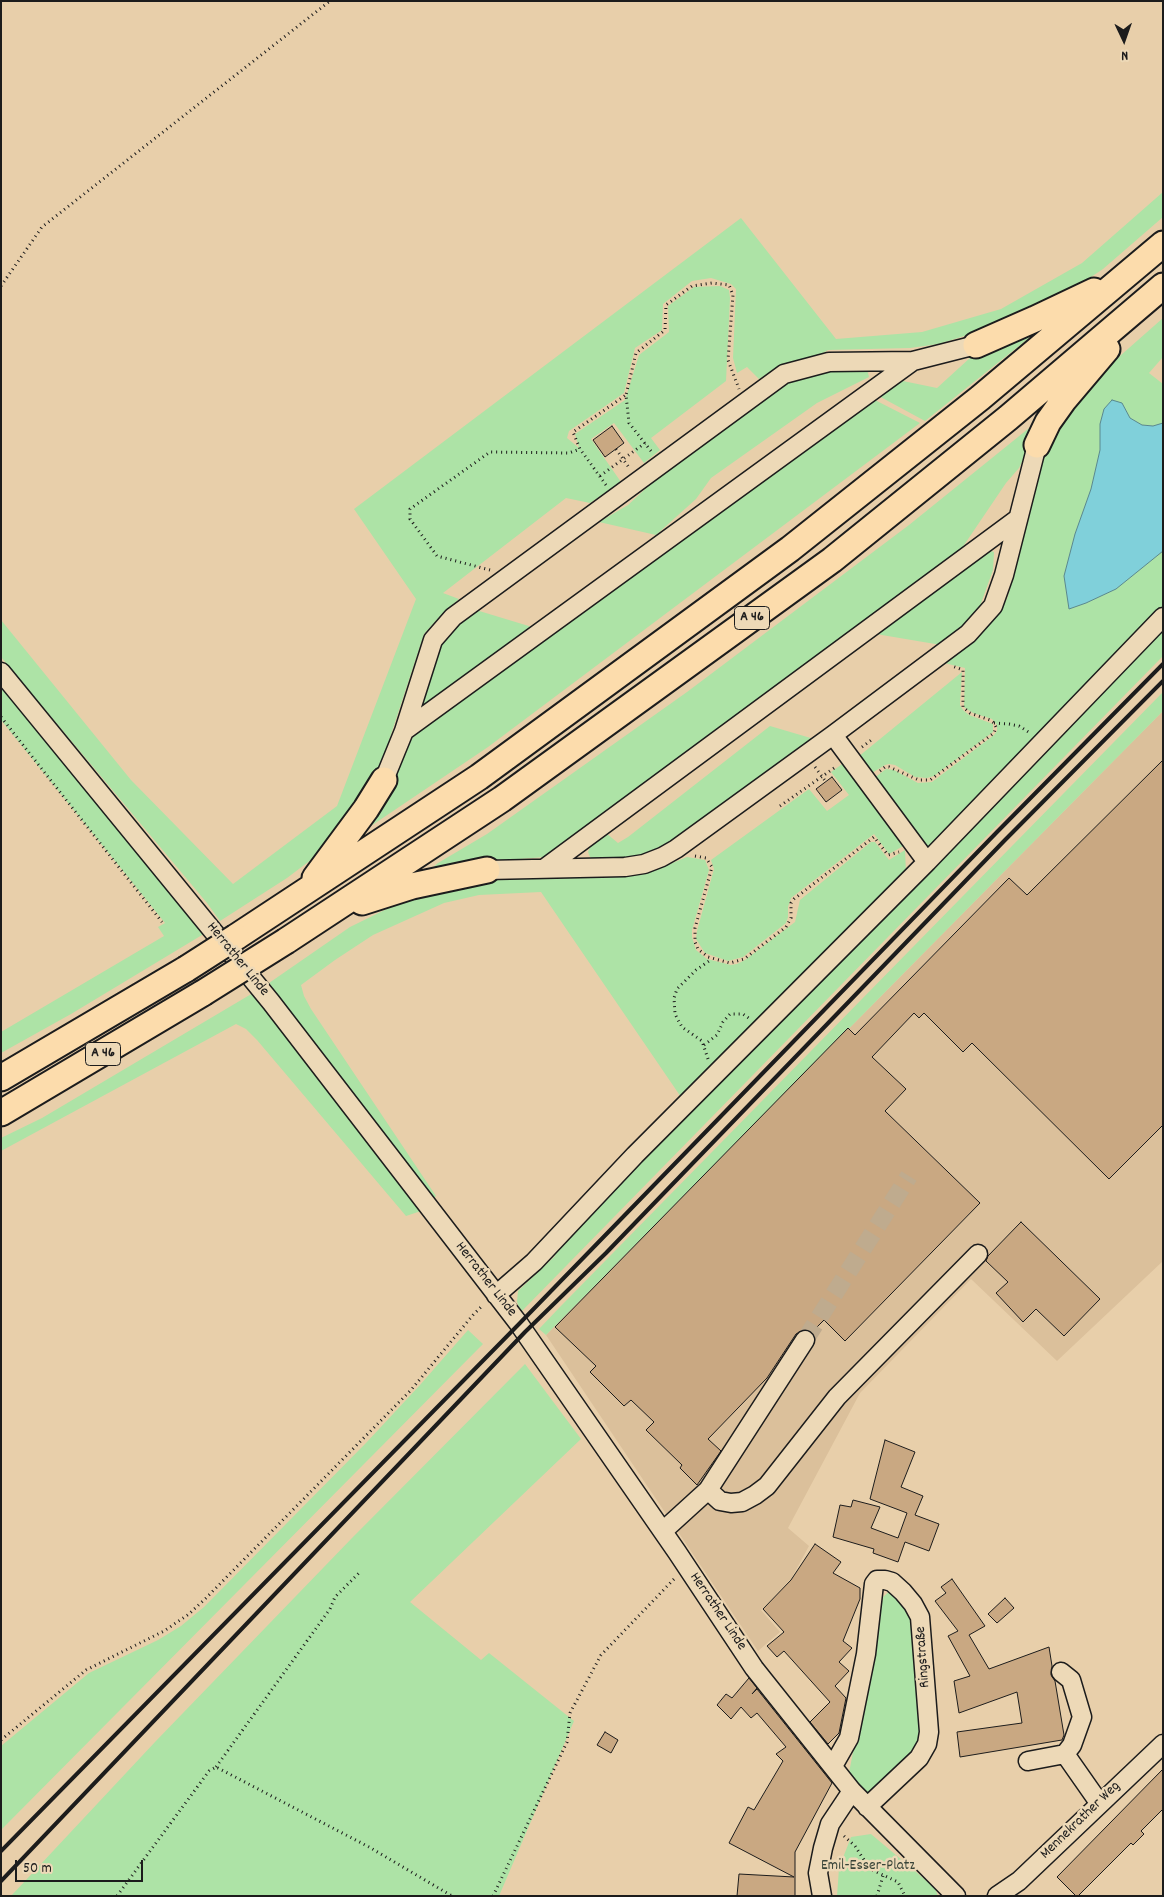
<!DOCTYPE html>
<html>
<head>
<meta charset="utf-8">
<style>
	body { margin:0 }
	#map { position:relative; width:1164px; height:1897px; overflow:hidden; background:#e8cfaa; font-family:Dekko,sans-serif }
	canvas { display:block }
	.frame { position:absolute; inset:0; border:2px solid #1c1c1c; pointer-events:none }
	.north { position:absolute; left:1099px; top:15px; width:50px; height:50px; -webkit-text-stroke:4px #edd9b7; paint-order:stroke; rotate:177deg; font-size:14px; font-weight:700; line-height:20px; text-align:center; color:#1c1c1c }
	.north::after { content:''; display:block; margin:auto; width:18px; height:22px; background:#1c1c1c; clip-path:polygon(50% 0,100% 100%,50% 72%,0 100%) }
	.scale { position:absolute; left:15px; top:1860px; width:128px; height:22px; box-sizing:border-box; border:2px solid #1c1c1c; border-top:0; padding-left:6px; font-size:15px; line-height:18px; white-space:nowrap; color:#1c1c1c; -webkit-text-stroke:4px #edd9b7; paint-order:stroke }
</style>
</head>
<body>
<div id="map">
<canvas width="1164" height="1897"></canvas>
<div class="frame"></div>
<div class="north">N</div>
<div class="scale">50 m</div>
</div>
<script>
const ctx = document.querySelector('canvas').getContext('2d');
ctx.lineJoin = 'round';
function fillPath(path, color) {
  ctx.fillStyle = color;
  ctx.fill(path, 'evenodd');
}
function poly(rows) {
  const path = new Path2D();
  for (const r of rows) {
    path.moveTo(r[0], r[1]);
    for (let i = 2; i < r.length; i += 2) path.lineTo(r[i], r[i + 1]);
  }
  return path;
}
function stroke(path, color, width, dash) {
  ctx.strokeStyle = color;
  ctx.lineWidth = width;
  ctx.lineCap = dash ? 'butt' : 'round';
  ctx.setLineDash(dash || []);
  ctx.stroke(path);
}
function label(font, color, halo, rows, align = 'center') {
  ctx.font = font + ' Dekko,sans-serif';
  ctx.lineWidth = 5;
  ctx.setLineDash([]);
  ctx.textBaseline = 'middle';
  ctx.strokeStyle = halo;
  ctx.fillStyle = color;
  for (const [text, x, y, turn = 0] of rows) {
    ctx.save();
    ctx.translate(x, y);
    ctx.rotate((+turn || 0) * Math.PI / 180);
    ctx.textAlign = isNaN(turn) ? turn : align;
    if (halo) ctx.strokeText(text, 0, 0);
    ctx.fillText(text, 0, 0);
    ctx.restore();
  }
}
fillPath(poly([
	[1163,711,1163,1261,1057,1361,971,1279,860,1393,788,1528,809,1546,791,1579,761,1610,780,1632,758,1651,546,1335]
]), '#dbc09b');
fillPath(poly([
	[1163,192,1163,217,1103,269,1067,293,980,331,939,344,910,348,828,350,818,356,783,364,759,379,747,367,737,373,733,358,736,289,731,284,711,278,692,281,663,304,662,330,635,348,624,393,569,431,567,438,579,448,575,434,625,400,639,355,669,332,668,306,694,287,720,286,729,290,730,298,726,381,651,438,660,450,644,463,614,423,591,439,621,482,590,503,566,498,443,593,459,599,442,614,424,634,378,774,328,847,287,878,220,921,207,903,1,657,1,620,131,780,233,884,337,806,416,599,354,509,741,218,836,339,922,332,1001,309,1082,263],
	[1163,318,1163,357,1149,373,1163,384,1163,423,1153,426,1142,425,1130,418,1122,403,1112,401,1104,409,1100,424,1100,450,1091,489,1075,534,1064,576,1069,609,1086,603,1116,589,1163,551,1163,656,521,1312,517,1302,518,1291,555,1256,552,1252,932,862,870,781,886,769,894,770,918,783,932,782,994,735,997,731,997,725,992,719,973,713,964,707,965,668,944,663,988,625,1007,599,1015,570,1024,521,1041,460,1053,433,1095,378],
	[1031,332,1029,338,925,421,875,394,898,380,937,388,971,357],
	[842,369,867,369,869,377,817,403,711,478,696,499,656,535,599,522,628,505,657,478,781,385,797,377,816,372],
	[869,397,920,423,488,747,362,832,414,735],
	[1044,416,1019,468,1006,483,960,551,545,857,468,863,426,873,438,863,487,834,687,692,909,525],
	[991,551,994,552,993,570,980,606,964,627,941,645,876,634],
	[476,610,532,627,435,700,424,706,420,705,439,648,450,633],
	[962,672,960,705,963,710,969,715,993,724,993,732,934,776,927,778,915,777,895,765,889,764,885,765,867,776,858,757],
	[1,683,207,932,71,1014,1,1053,1,1032,164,936,158,927,165,923,1,720],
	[1163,692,1163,711,546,1335,539,1329,558,1309],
	[770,726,814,739,667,848,641,857,595,860,590,857,588,852,591,845,606,833,618,843,628,837],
	[845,762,905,845,889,854,874,834,791,898,788,907,788,917,786,923,743,957,728,961,705,953,696,939,697,931,714,869,711,860,809,789,827,811,849,795,831,772],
	[871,842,875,842,889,860,905,850,906,873,683,1100,541,892,479,895,444,903,373,935,335,960,301,985,304,996,311,1009,436,1196,433,1199,269,983,350,927,409,898,488,877,545,873,612,877,639,874,665,866,687,857,705,860,709,870,692,930,692,937,696,950,707,959,731,965,737,964,745,960,795,922,800,900],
	[253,993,421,1211,406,1216,257,1040,246,1029,236,1024,1,1151,1,1138,42,1118],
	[468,1330,483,1344,1,1830,1,1746,89,1673,158,1640,181,1626,204,1607,366,1443,420,1385],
	[525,1364,581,1439,410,1602,481,1660,489,1653,574,1721,499,1896,11,1896,155,1742,352,1538],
	[891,1590,911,1608,923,1729,912,1755,868,1796,848,1778,883,1597],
	[871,1834,935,1888,938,1896,837,1896,839,1868,851,1837]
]), '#ade3a6');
const water = poly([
	[1112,400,1122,403,1130,418,1142,425,1153,426,1163,423,1163,551,1116,589,1086,603,1069,609,1064,576,1075,534,1091,489,1100,450,1100,424,1104,409,1112,400]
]);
fillPath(water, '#80d0da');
stroke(water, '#58888e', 1);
const building = poly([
	[612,426,624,443,605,457,593,440,612,426],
	[1163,760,1163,1125,1109,1179,972,1043,963,1052,924,1013,919,1018,914,1013,872,1057,906,1089,885,1111,980,1203,845,1341,824,1320,812,1332,805,1329,796,1334,767,1378,708,1439,721,1451,697,1485,680,1468,682,1465,646,1430,654,1422,631,1400,624,1406,590,1372,596,1366,555,1327,848,1028,855,1035,1009,878,1027,895,1163,760],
	[832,777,842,790,826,802,816,789,832,777],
	[1021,1222,1100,1299,1064,1336,1036,1309,1023,1322,996,1293,1008,1282,986,1261,988,1256,1021,1222],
	[885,1440,915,1452,901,1487,923,1496,915,1515,939,1524,929,1551,905,1542,898,1562,873,1553,874,1549,833,1537,840,1505,851,1507,853,1500,880,1507,871,1528,898,1538,907,1513,870,1499,885,1440],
	[815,1544,841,1562,833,1573,860,1588,860,1599,843,1641,852,1648,839,1662,849,1671,835,1686,846,1698,839,1733,828,1744,810,1722,830,1702,784,1651,777,1657,767,1646,784,1632,763,1609,791,1580,815,1544],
	[952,1579,985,1626,969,1635,989,1669,1049,1647,1052,1666,1051,1675,1055,1681,1064,1735,1062,1740,960,1757,957,1732,1022,1723,1017,1692,959,1713,954,1681,970,1676,948,1636,958,1631,935,1601,946,1593,941,1587,952,1579],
	[1005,1598,1014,1608,997,1623,988,1614,1005,1598],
	[749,1678,757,1688,752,1694,757,1689,832,1783,795,1852,795,1896,737,1896,739,1874,794,1877,729,1843,748,1807,754,1810,783,1761,776,1754,786,1747,757,1713,751,1718,741,1707,731,1719,717,1705,726,1694,732,1698,749,1678],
	[605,1732,618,1740,611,1753,597,1745,605,1732],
	[1163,1769,1163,1809,1141,1831,1144,1834,1133,1845,1131,1843,1078,1896,1076,1896,1057,1877,1163,1769]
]);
fillPath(building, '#c9a882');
stroke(building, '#1c1c1c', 1);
stroke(poly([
	[805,1340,909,1176]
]), '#bfab8e', 18, [18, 9]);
const minor = poly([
	[1,672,271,1002,519,1324,677,1552,754,1668,852,1791,956,1896],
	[404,731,913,361],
	[384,780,404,731,433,640,453,617,784,374,829,362,913,361,976,345],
	[927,862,1163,617],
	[545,868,1016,520],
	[487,870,625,867,644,864,662,857,676,849,833,735,968,634,993,606,1004,575,1037,445],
	[496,1295,534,1262,635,1155,927,862,833,735],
	[708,1490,720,1501,731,1503,742,1502,755,1495,767,1486,837,1397,978,1254],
	[663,1531,708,1490,805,1340],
	[1065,1754,1100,1804],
	[1028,1761,1065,1754,1072,1745,1082,1717,1071,1680,1061,1672],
	[833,1766,849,1738,866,1654,874,1584,877,1580,885,1580,892,1582,903,1592,913,1604,920,1617,929,1732,927,1744,919,1758,867,1807],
	[822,1896,818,1873,823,1848,830,1824,852,1791],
	[997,1896,1019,1881,1163,1744]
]);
const highway = poly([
	[976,345,1035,319,1094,291],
	[1037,445,1048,422,1063,401,1107,349],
	[315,878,366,809,384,780],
	[362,902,412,886,487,870],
	[236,937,479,777,790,549,980,398,1163,244],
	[286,941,502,799,832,560,1008,418,1163,286],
	[1,1078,186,969],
	[1,1113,203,993]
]);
stroke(minor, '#1c1c1c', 21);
stroke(highway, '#1c1c1c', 29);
stroke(poly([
	[1,286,42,227,330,1],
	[616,449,630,469],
	[651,451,629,423,626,395,636,353,665,330,666,305,692,286,712,283,729,285,733,295,728,360,739,389],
	[600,476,645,443],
	[606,485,580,449,573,432,626,395],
	[490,570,437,556,410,519,410,509,490,452,569,453,580,449],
	[1,717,162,922],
	[994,723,1009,724,1019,726,1030,733],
	[862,747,874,738],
	[815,767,826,782],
	[880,771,885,767,889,767,919,780,930,780,994,733,996,727,994,723,990,720,970,713,963,707,963,670,952,666],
	[780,806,837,766],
	[695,856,706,858,712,867,695,928,695,942,698,949,708,957,730,963,744,959,786,927,791,918,791,903,794,899,874,837,888,855,899,852],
	[704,1045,717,1035,723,1022,730,1014,743,1014,750,1019],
	[708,1059,702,1041,682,1027,678,1020,675,1014,674,998,677,989,696,970,712,959],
	[1,1740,86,1670,164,1631,189,1614,206,1598,411,1390,473,1315,483,1305],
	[216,1767,330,1609,335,1597,361,1571],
	[844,1836,855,1846,870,1869,898,1882,905,1896],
	[117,1896,209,1771,216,1767,369,1847,452,1896],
	[493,1896,567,1742,570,1713,601,1655,676,1577],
	[877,1896,883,1876]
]), '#1c1c1c', 3, [1, 4]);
stroke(minor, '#edd9b7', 18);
stroke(highway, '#fcdcac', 25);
stroke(poly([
	[1,1851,519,1324,997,832,1163,664],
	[1,1881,525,1332,606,1253,1005,840,1163,681]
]), '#1c1c1c', 4);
const highwayBridge = poly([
	[186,969,236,937],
	[203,993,286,941]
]);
stroke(highwayBridge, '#1c1c1c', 29, []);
stroke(highwayBridge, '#fcdcac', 25);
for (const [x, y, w] of [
	[752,618,35],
	[103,1054,35]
]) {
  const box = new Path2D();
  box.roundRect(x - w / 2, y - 11.5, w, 23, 4);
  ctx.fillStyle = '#edd9b7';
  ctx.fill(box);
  stroke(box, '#1c1c1c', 1);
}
label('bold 14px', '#1c1c1c', null, [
	["A 46",752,618],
	["A 46",103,1054]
]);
label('15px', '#1c1c1c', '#edd9b7', [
	["Herrather Linde",237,960,51],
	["Herrather Linde",485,1280,52],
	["Herrather Linde",717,1612,56],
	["Ringstraße",924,1657,-94],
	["Mennekrather Weg",1081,1821,-44]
]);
label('15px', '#394438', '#edd9b7', [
	["Emil-Esser-Platz",868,1867]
]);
</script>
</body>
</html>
